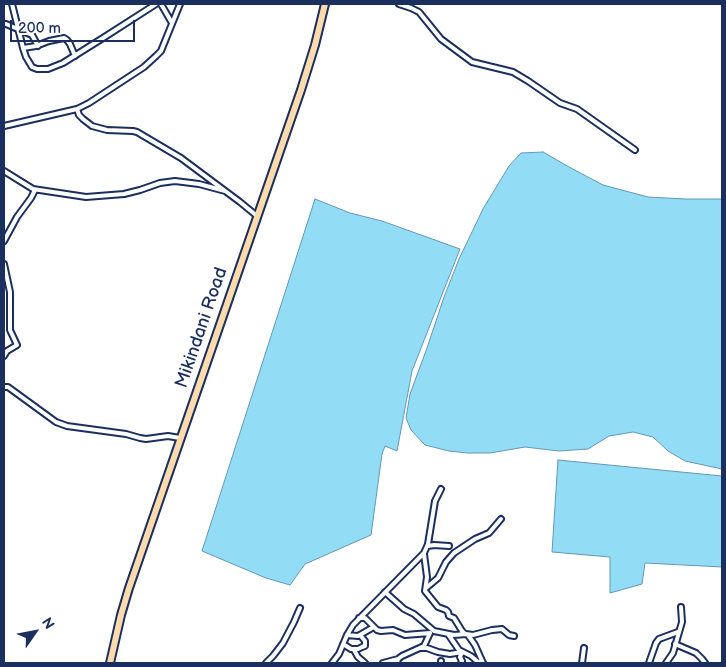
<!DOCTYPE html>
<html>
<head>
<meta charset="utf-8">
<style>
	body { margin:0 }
	#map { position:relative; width:726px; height:667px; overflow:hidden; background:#fff; font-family:"Balsamiq Sans",sans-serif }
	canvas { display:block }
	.frame { position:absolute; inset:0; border:5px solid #1b2f5e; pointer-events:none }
	.north { position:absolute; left:10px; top:607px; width:50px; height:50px; -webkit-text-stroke:4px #fff; paint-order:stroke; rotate:57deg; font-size:14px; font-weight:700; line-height:20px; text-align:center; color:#1b2f5e }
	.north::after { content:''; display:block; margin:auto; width:18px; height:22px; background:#1b2f5e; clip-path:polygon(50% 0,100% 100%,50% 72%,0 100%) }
	.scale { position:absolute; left:10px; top:20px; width:125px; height:22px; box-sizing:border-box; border:2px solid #1b2f5e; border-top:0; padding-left:6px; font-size:15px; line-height:18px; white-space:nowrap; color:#1b2f5e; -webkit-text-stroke:4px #fff; paint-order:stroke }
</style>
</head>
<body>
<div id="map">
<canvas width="726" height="667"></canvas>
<div class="frame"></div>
<div class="north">N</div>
<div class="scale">200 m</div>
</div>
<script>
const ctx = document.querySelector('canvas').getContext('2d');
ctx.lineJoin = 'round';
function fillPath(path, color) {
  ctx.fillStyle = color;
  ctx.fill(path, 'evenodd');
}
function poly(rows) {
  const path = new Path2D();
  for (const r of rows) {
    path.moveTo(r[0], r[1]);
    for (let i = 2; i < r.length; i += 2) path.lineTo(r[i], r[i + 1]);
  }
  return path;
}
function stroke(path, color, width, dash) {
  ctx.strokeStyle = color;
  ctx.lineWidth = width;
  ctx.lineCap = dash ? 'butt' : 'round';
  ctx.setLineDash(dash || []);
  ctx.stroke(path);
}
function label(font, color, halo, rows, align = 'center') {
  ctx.font = font + ' "Balsamiq Sans",sans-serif';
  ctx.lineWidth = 5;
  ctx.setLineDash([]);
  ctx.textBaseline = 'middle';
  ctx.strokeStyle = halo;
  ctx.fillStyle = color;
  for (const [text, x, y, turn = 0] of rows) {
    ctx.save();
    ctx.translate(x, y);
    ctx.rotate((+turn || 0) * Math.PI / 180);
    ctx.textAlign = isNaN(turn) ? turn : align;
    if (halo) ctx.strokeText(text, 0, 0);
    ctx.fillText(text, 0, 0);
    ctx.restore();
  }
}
const water = poly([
	[543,152,569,167,603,185,648,197,686,199,722,199,722,469,685,461,668,451,653,437,633,432,609,436,588,449,559,451,525,447,490,453,467,453,449,451,425,445,411,430,406,418,410,394,427,348,444,297,459,259,483,209,509,166,521,153,543,152],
	[315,199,350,213,382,221,460,249,412,371,397,451,385,446,382,454,371,535,305,564,290,585,266,578,202,551,315,199],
	[558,460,722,476,722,567,645,563,642,584,610,593,610,557,552,552,558,460]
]);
fillPath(water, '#93dcf5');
stroke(water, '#6397b9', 1);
const minor = poly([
	[12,4,23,48,26,57,32,67,37,69,48,69,63,63,103,38,156,4],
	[161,4,172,23],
	[399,4,411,8,419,12,441,39,472,62,513,72,528,81,560,103,577,109,635,150],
	[6,24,32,35,38,46],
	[23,48,36,46,49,41,64,38,67,40,70,44,75,56],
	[77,109,79,115,83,119,92,126,107,130,133,131,137,132,181,158,240,202,257,216],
	[4,126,77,109,89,103,144,67,156,56,161,51,180,4],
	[4,171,33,189,86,197,124,194,140,190,160,183,175,181,199,184,225,191],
	[4,241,17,217,31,198,35,190],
	[4,264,10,292,10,330,17,345,7,351,4,356],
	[4,387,8,387,56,422,67,426,126,434,140,438,146,439,168,436,180,438],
	[428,546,434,545,449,546],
	[424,554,427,577,425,591,438,607,446,610,448,612,449,616,454,618,462,631,465,634],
	[426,588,438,578,446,562,454,553,475,539,489,533,501,519],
	[385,592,404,609,414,614,434,631,454,635,466,634,473,635,492,630,502,629,509,635,514,636],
	[359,618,365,618,377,630,381,631,393,630,405,635,430,633],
	[448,634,459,650,471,656,478,662,483,663],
	[347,635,358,636,372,628],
	[468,635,475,645,483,663],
	[343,644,351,649,358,649,362,647,365,646,365,641,360,635],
	[675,644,696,653,702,659,705,663],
	[420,648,427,648,438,652,450,654,462,652,460,657,462,661,461,663],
	[354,650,358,657,365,663],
	[441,661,441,663],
	[266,663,273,656,283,643,294,622,300,608],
	[332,663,339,654,347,635,353,625,424,553,428,544,435,501,441,489],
	[383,663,398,659],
	[397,663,398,659,402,656,424,646,430,633],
	[582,663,584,648],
	[649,663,656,643,659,639,678,632],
	[666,663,673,653,682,622,681,607]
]);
const trunk = poly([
	[110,663,121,615,129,588,301,90,315,45,325,4]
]);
stroke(minor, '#1b2f5e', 8);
stroke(trunk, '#1b2f5e', 10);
stroke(minor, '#fff', 4);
stroke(trunk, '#fedbac', 6);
label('18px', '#1b2f5e', '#fff', [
	["Mikindani Road",202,328,-71]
]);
</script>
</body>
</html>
